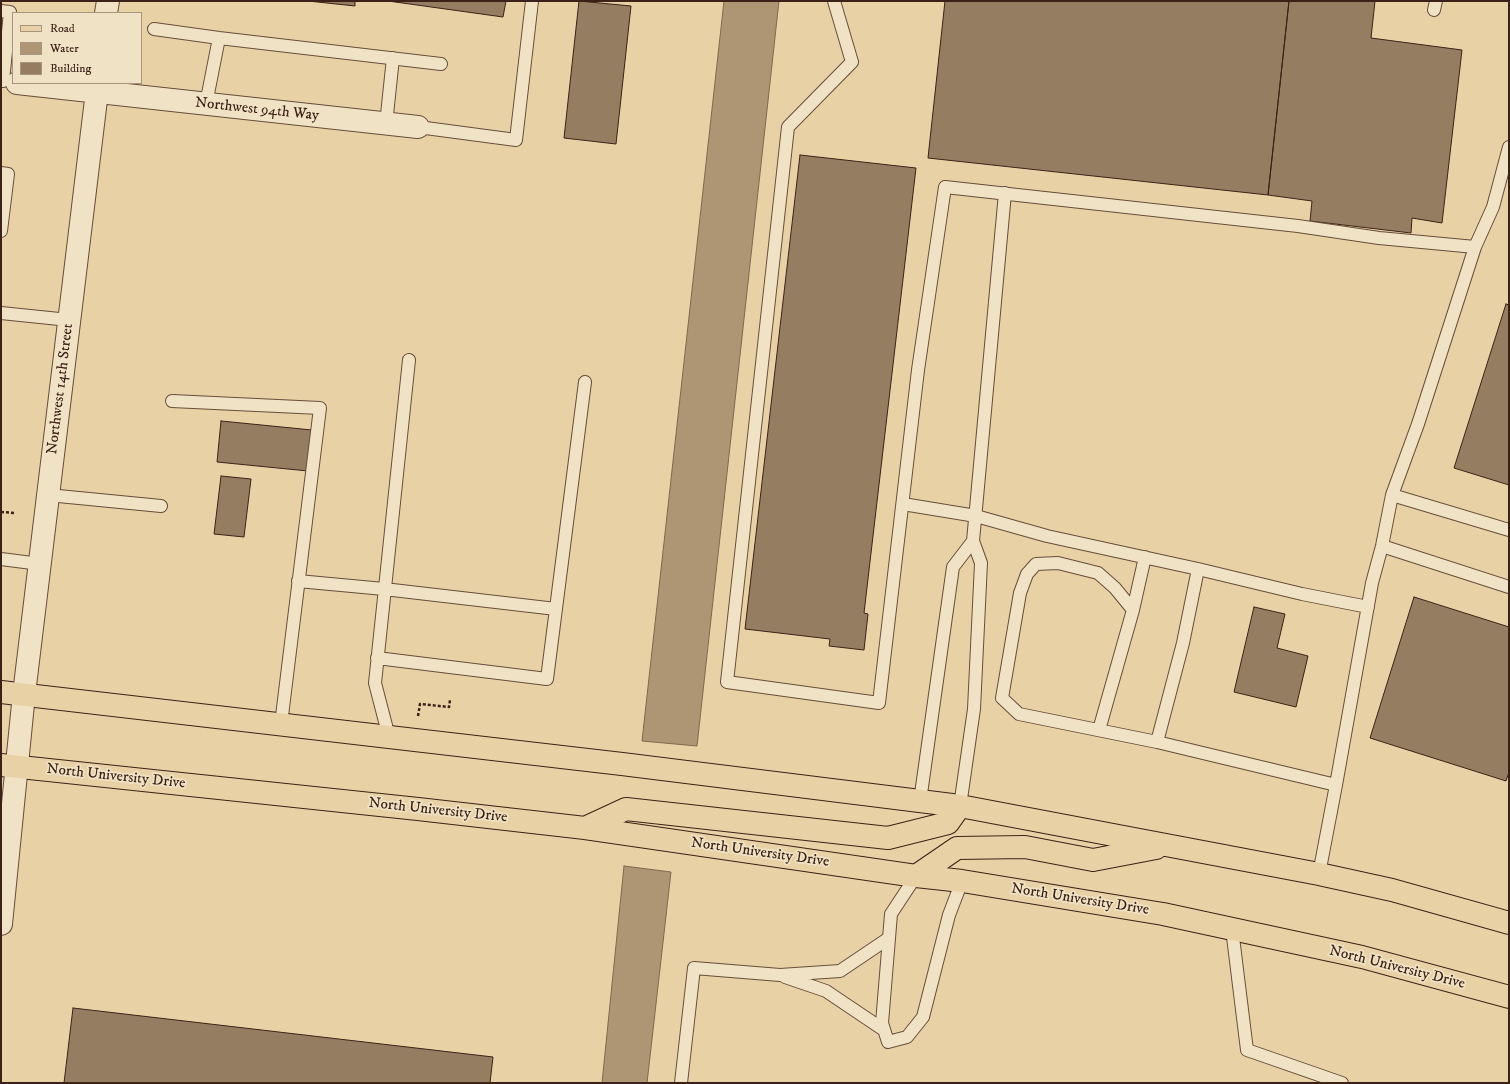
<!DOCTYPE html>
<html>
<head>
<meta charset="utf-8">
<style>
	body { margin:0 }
	#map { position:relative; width:1510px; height:1084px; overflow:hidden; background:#e8d2a5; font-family:"IM FELL DW Pica",serif }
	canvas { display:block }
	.frame { position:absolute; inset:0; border:2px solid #3c2118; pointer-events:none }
	.legend { position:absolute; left:12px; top:12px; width:130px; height:72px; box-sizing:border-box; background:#f0e2c4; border:1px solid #a8957f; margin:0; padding:5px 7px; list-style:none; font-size:12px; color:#3c2118 }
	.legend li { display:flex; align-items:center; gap:8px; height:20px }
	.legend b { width:20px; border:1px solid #a8957f }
</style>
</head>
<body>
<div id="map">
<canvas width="1510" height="1084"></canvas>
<div class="frame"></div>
<ul class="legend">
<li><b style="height:5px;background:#e8d2a5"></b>Road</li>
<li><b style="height:11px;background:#ae9675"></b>Water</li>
<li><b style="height:11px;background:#957d61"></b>Building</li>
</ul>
</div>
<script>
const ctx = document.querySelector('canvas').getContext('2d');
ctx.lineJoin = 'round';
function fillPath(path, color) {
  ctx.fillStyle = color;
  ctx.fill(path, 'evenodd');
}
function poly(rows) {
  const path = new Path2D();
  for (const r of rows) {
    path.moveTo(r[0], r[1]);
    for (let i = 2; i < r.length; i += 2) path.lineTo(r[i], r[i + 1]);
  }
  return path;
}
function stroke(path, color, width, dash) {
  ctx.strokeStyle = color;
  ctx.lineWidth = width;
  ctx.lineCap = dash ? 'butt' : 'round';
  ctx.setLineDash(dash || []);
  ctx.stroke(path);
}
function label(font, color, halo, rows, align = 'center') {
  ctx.font = font + ' "IM FELL DW Pica",serif';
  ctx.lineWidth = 3.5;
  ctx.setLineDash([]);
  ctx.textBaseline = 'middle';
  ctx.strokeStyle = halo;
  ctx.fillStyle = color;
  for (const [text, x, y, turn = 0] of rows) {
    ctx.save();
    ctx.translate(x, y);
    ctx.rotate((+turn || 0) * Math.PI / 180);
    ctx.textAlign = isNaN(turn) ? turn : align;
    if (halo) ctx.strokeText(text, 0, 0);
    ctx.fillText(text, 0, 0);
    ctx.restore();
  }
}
const water = poly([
	[724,1,779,1,697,746,642,741,724,1],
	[624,866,671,872,647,1083,602,1083,624,866]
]);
fillPath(water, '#ae9675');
stroke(water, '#806750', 1);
const building = poly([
	[308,1,355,1,355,6,308,1],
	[388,1,506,1,503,17,388,1],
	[579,1,631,6,616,144,564,138,579,1],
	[945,1,1289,1,1268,195,928,158,945,1],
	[1289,1,1375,1,1371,38,1462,50,1442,223,1412,218,1411,233,1310,221,1312,201,1268,195,1289,1],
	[800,155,916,168,864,613,868,614,864,650,829,646,830,639,745,629,800,155],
	[1506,304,1509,305,1509,485,1454,468,1506,304],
	[221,421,312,430,308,471,217,462,221,421],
	[221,476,251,479,244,537,214,534,221,476],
	[1414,597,1509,627,1509,772,1506,781,1370,738,1414,597],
	[1254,607,1285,614,1277,648,1308,656,1296,707,1234,692,1254,607],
	[73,1008,493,1057,490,1083,64,1083,73,1008]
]);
fillPath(building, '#957d61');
stroke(building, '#3c2118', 1);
const service = poly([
	[834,1,852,62,788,127,727,682,879,703,918,370,945,187,1298,226,1379,238,1475,247],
	[1434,10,1436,1],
	[1,11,10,12,3,81],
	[154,29,219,38],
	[206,104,219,38,441,64],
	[386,124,393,58],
	[418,127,516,140,532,1],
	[1,173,8,174,1,231],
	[1,313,69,320],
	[172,401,320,408,281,724],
	[48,495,161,506],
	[1392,495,1509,530],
	[903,504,976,516,1047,536,1198,569],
	[1382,546,1509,587],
	[1,559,40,564],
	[298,581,384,589,556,609],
	[1133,610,1115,588,1098,573,1058,563,1036,564,1027,574,1020,593,1002,698,1019,714,1157,742,1183,643,1198,569,1302,594,1368,607],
	[377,658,547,679,585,382],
	[1099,730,1133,610,1145,557],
	[389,737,375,683,409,360],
	[1157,742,1336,785],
	[920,801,953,567,973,541],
	[960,806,974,709,981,563,973,541,1005,193],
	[1319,874,1336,785,1372,583,1382,546,1392,495,1418,424,1475,247,1493,207,1509,147],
	[916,876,891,914,882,1023,888,1042,907,1037,923,1017,949,915,962,881],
	[1232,929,1247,1050,1342,1083],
	[785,977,826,991,884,1030],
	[681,1083,694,968,780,975,840,971,889,938]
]);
const minor = poly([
	[106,13,108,1],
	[17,83,418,127],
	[1,924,24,694,98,83]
]);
const primary = poly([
	[1,692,622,764,960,806,1319,874,1392,890,1509,923],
	[1,765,418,809,585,828,916,876,962,881,1163,914,1362,957,1509,997],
	[585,828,626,809,888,838,948,823,960,806],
	[916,876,957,848,1025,847,1093,860,1156,848]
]);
stroke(service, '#674d3b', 14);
stroke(minor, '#674d3b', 24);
stroke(primary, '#3c2118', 24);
stroke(poly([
	[1,512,15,513],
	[418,716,420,704,449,707,450,700]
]), '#3c2118', 2.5, [3, 2]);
stroke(service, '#f0e2c4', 12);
stroke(minor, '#f0e2c4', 22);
stroke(primary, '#e8d2a5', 22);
label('15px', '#3c2118', '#f0e2c4', [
	["Northwest 94th Way",257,110,6],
	["Northwest 14th Street",61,389,-83],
	["North University Drive",116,777,6],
	["North University Drive",438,811,6],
	["North University Drive",760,853,8],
	["North University Drive",1080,900,9],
	["North University Drive",1397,968,14]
]);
</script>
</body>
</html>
